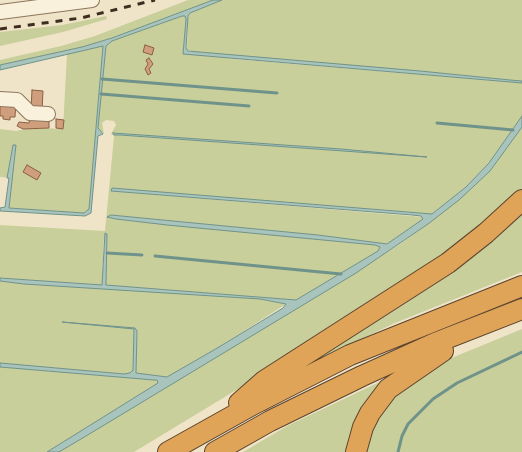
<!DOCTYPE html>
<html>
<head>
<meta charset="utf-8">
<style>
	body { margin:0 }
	canvas { display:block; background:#f0e4c8 }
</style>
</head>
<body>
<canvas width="522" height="452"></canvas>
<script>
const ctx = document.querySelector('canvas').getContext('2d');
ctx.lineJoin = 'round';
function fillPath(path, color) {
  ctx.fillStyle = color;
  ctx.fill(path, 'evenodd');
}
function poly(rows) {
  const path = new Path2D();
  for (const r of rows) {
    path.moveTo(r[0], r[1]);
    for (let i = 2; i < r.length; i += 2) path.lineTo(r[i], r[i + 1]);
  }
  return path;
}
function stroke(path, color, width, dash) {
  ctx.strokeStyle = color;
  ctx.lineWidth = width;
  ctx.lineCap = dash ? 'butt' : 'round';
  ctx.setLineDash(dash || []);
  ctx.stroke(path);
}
fillPath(poly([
	[188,0,213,0,112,38,82,47,0,65,0,60,61,46,95,36],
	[222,0,522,0,522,81,202,53,187,50,188,18,190,13],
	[106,16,107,19,63,32,0,46,0,32,62,25],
	[182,16,186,16,186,19,183,52,234,59,522,83,522,116,489,163,466,187,432,214,112,189,112,191,422,217,422,221,387,244,318,235,111,215,111,218,116,219,375,245,380,247,378,251,350,268,296,300,106,285,107,244,104,237,102,285,0,278,0,225,105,231,114,136,111,134,116,125,114,121,106,120,102,123,104,134,98,129,106,46,112,41],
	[114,133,151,136,427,156,120,135,114,135],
	[101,45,103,46,89,209,84,213,9,208,11,178,0,177,0,129,16,131,29,128,42,129,43,128,63,129,67,54],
	[522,127,522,189,476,233,238,389,134,452,59,452,397,246,428,224,490,171],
	[522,207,522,272,395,323,281,377],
	[0,281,260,299,286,304,219,347,167,377,136,373,137,331,135,331,133,370,130,373,124,374,0,363],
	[522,329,522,452,366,452,369,438,381,412,401,389,423,373,449,359],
	[0,367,154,380,157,380,158,383,47,452,0,452],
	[390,377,363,406,349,436,346,452,243,452,287,426]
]), '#c9cf9b');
const water = poly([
	[213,0,222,0,190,13,188,16,186,48,188,51,420,71,510,80,522,81,522,83,183,54,186,19,185,16,182,16,112,41,106,46,98,128,103,134,98,136,91,213,85,216,0,211,0,208,5,207,9,178,7,178,13,145,16,145,9,208,84,213,89,209,103,46,0,70,0,65,82,47,112,38,213,0],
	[522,116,522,127,490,171,459,200,428,224,356,273,86,436,59,452,47,452,158,383,157,380,154,380,0,367,0,363,124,374,130,373,133,370,134,329,62,322,135,328,137,331,136,373,167,377,219,347,283,308,286,304,260,299,24,284,0,281,0,278,102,285,105,233,107,234,106,285,296,300,378,251,380,247,375,245,167,225,116,219,107,217,111,215,318,235,387,244,423,219,421,216,412,215,111,191,112,188,432,214,466,187,489,163,522,116],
	[113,133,341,149,427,157,120,135,114,135,113,133]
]);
fillPath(water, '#a9c4bc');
stroke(water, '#6f938a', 1);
stroke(poly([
	[102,79,277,93],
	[101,94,249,106],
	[437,123,513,130],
	[107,253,142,255],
	[155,256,341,274],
	[398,452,402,436,408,424,433,399,457,383,522,352]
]), '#6f938a', 3);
const building = poly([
	[145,45,154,48,152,55,143,52,145,45],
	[149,58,153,64,149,69,151,73,148,75,145,69,148,64,146,60,149,58],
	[32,90,43,91,42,111,31,110,32,90],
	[0,101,16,102,15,117,10,117,10,120,3,119,3,116,0,116,0,101],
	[30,116,49,117,49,128,23,129,17,126,19,122,29,123,30,116],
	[56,119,64,120,63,129,56,128,56,119],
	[27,165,41,173,37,180,23,172,27,165]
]);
fillPath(building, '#cf9f7d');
stroke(building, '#8d5f41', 1);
const minor = poly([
	[0,12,92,0],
	[0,99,17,100,30,113,48,114]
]);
const highway = poly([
	[239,403,264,381,448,263,486,233,522,200],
	[168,452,254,404,350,355,522,286],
	[215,452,270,421,362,376,435,343,522,309],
	[356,452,363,427,370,413,388,389,443,351]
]);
stroke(minor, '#8d765c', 16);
stroke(highway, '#5b4430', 22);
stroke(minor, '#faf1dc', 14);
stroke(highway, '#e0a458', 20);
stroke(poly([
	[0,29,81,18,155,0]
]), '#3d2e20', 3, [7, 7]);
</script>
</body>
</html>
